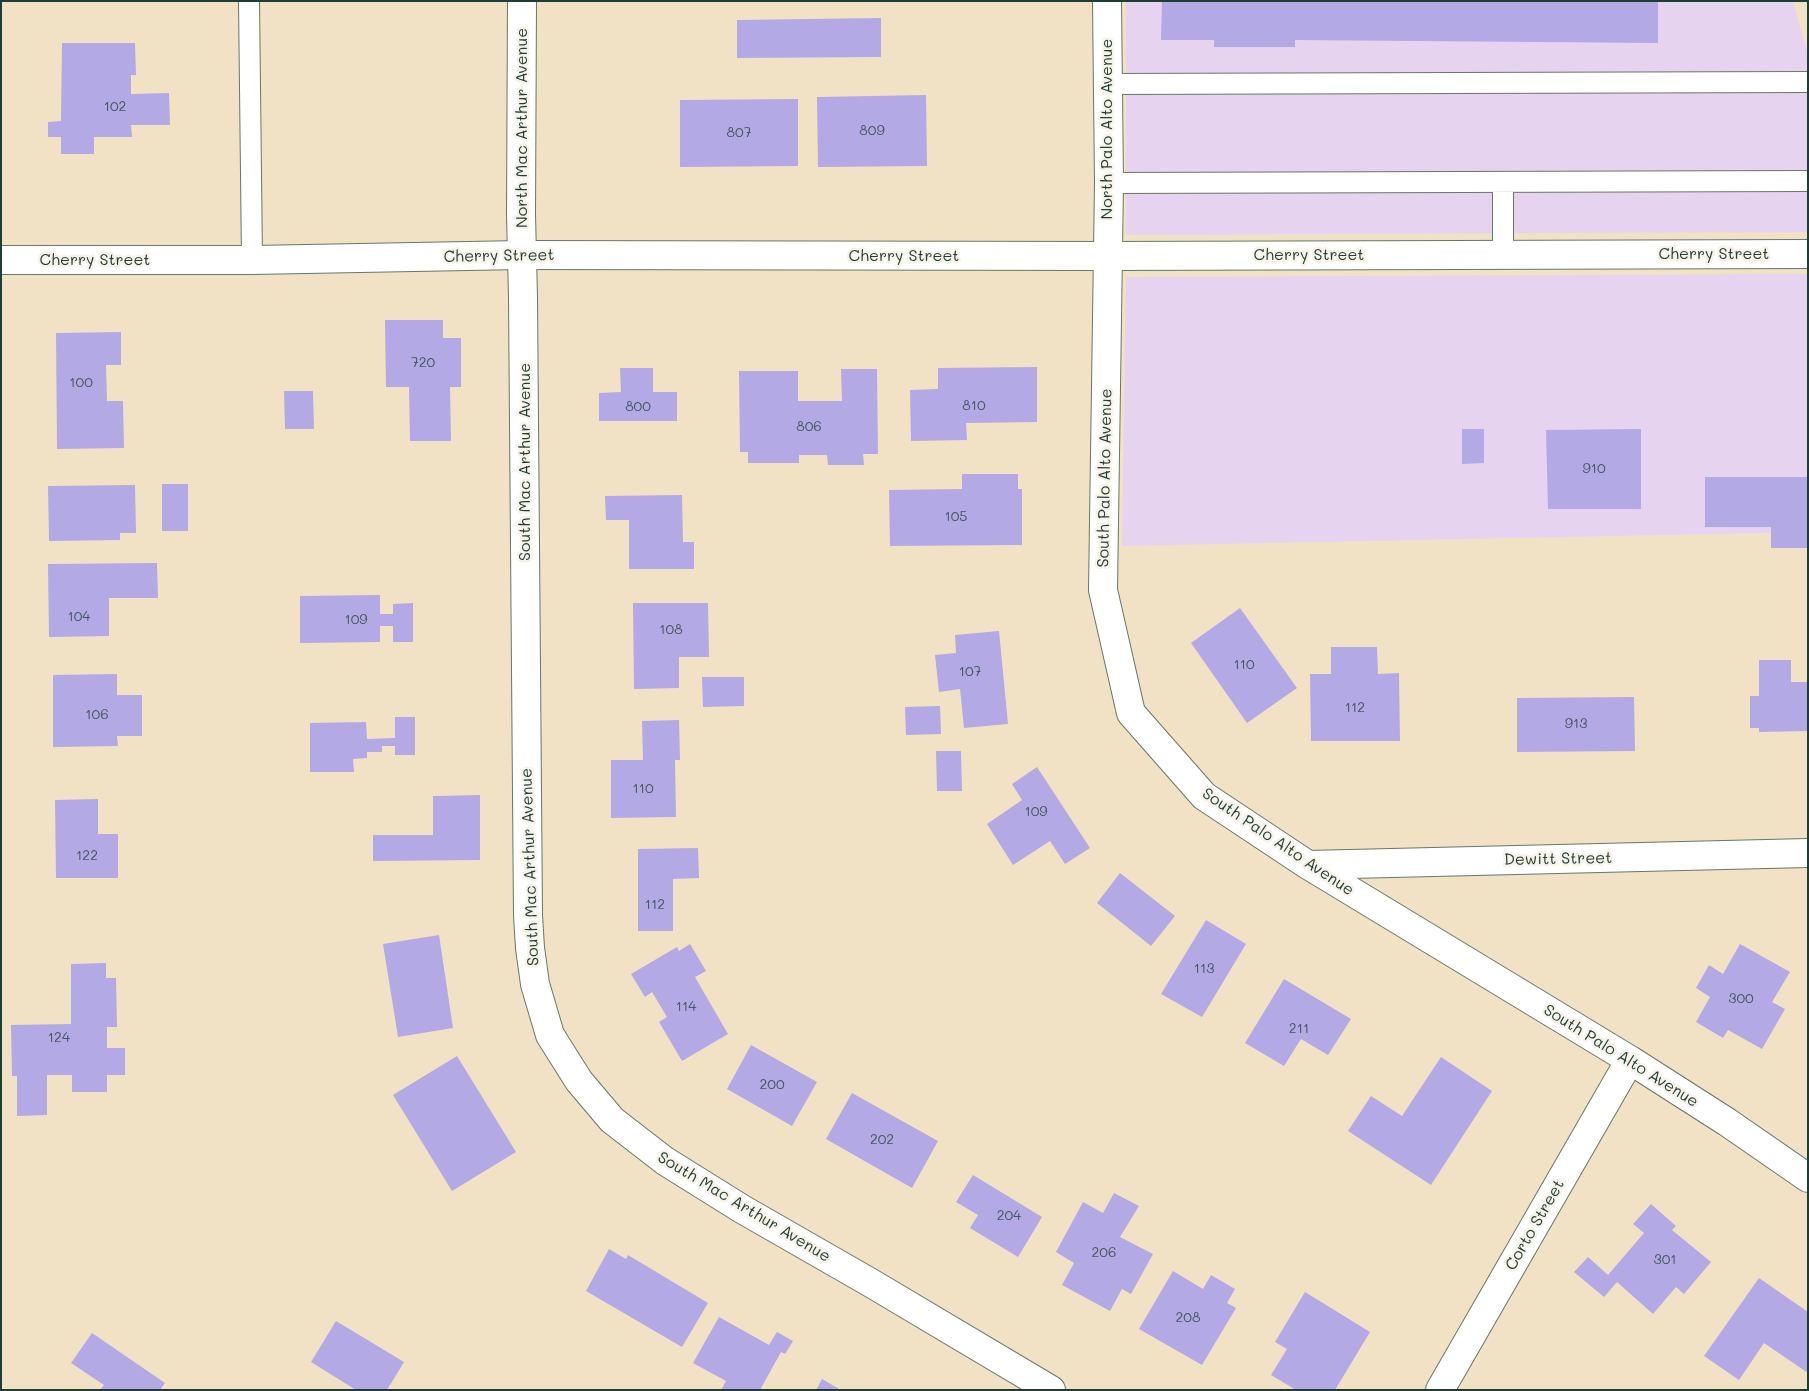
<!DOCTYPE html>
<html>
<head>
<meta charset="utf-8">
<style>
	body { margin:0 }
	#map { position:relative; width:1809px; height:1391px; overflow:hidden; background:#f1e2c6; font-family:Mali,sans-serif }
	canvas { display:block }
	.frame { position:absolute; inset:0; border:2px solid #1f3d34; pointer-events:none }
</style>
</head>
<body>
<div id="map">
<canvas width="1809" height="1391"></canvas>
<div class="frame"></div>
</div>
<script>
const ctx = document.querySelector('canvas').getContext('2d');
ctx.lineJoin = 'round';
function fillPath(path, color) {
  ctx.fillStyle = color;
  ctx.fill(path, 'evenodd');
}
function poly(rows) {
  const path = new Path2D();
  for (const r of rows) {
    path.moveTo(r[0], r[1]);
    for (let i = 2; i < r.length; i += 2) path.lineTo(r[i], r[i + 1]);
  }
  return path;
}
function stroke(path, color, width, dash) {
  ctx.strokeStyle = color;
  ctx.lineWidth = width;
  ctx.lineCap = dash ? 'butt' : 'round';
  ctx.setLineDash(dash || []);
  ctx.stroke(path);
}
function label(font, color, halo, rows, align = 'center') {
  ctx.font = font + ' Mali,sans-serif';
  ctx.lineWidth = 5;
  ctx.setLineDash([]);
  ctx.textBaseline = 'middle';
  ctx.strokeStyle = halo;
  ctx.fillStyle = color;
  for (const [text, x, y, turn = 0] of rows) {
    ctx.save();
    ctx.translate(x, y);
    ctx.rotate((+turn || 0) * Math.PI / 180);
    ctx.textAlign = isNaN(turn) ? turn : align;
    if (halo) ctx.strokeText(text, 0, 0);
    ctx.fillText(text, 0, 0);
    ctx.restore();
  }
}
fillPath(poly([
	[1126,1,1793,1,1808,55,1808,232,1126,235],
	[1808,274,1808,532,1122,546,1126,277]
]), '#e6d3f0');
fillPath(poly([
	[1162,1,1658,1,1658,43,1295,40,1295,47,1214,47,1214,40,1161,40],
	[881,18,881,57,737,58,737,20],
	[62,43,135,43,136,75,131,75,131,94,169,93,170,125,131,125,132,137,94,137,94,154,61,154,61,137,48,137,48,122,61,121],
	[926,95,927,166,818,167,817,97],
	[798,99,798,166,680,167,680,100],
	[385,320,443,320,443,338,461,338,461,387,450,387,451,441,410,441,409,387,386,387],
	[121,332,121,365,106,365,107,401,123,401,124,448,57,449,56,333],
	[1037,367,1037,422,966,423,967,440,911,441,910,390,938,389,938,368],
	[620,368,653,368,653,392,677,392,677,421,599,421,599,393,621,392],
	[841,369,877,369,878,454,863,454,864,465,828,465,827,455,799,455,799,463,748,463,748,452,740,452,739,371,798,371,798,401,842,401],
	[284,391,313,391,314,429,285,429],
	[1462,429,1484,429,1484,463,1462,464],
	[1641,429,1641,509,1548,509,1546,430],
	[962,474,1018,474,1018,489,1022,489,1022,545,890,546,889,490,962,489],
	[1705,477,1808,477,1808,548,1771,548,1771,527,1705,527],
	[162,484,188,484,188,531,162,531],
	[135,485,136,533,120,533,120,540,49,541,48,486],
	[682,495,683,542,694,542,694,569,629,569,629,520,606,520,605,496],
	[157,563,158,598,109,598,109,636,49,637,48,564],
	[380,595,380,614,393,614,393,604,413,603,413,642,393,642,393,626,380,626,380,642,300,643,300,596],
	[633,603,708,603,709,657,679,657,679,688,634,689],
	[1240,608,1297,688,1247,723,1191,643],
	[999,631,1008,724,964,728,960,689,939,692,935,655,956,653,955,635],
	[1331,647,1377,647,1378,674,1399,673,1400,741,1311,741,1310,674,1331,674],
	[1759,660,1791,660,1791,682,1808,682,1808,731,1759,732,1759,728,1750,728,1750,696,1759,696],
	[117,674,117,695,142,695,142,736,117,736,118,746,53,747,53,675],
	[702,677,744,677,744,706,703,707],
	[1634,697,1635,751,1517,752,1517,698],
	[940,706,941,734,906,735,905,707],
	[395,717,415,717,415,755,395,755,395,746,382,746,382,752,367,752,367,758,353,759,354,772,310,772,310,723,366,722,367,739,395,738],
	[679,720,680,760,675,760,676,817,611,818,611,760,643,760,642,721],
	[936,751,961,751,962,791,937,791],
	[1037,767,1090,848,1065,864,1050,841,1013,865,987,824,1022,800,1012,784],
	[480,795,480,860,373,861,373,835,433,835,433,796],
	[98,799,98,834,118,834,118,878,56,878,55,800],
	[698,848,699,878,673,879,673,931,638,931,638,849],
	[1120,873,1175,916,1151,946,1097,903],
	[1206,920,1246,944,1202,1017,1161,994],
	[439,935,453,1028,398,1037,383,944],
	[690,944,706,971,695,977,728,1034,682,1061,659,1022,667,1017,652,992,645,997,631,974,677,947,679,951],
	[1740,944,1790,972,1772,1002,1785,1009,1762,1049,1728,1030,1723,1038,1696,1022,1710,997,1696,988,1709,965,1723,974],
	[106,963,106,978,116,978,117,1027,107,1027,107,1048,125,1048,125,1075,107,1075,107,1092,72,1092,72,1075,47,1075,47,1115,17,1116,17,1076,12,1076,11,1025,71,1024,71,964],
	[1284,979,1351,1019,1328,1055,1301,1039,1284,1066,1245,1043],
	[751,1045,817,1082,792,1126,727,1089],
	[457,1056,516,1152,452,1191,393,1095],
	[1441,1057,1492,1091,1431,1185,1348,1131,1371,1096,1402,1116],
	[852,1093,938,1141,912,1188,826,1139],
	[973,1175,1042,1217,1018,1257,970,1228,978,1215,956,1202],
	[1114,1193,1139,1206,1120,1237,1153,1254,1131,1294,1122,1289,1110,1311,1062,1285,1074,1263,1056,1252,1083,1202,1103,1213],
	[1651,1204,1676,1226,1672,1230,1711,1262,1684,1294,1676,1287,1653,1314,1617,1282,1604,1297,1574,1272,1588,1257,1608,1275,1644,1233,1633,1224],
	[609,1249,626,1259,628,1255,708,1303,682,1347,586,1291],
	[1173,1271,1203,1289,1211,1275,1235,1289,1227,1303,1236,1308,1202,1365,1139,1329],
	[1759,1278,1808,1312,1808,1373,1764,1343,1739,1380,1704,1356],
	[1305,1292,1370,1332,1335,1390,1296,1390,1271,1375,1287,1349,1275,1342],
	[719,1317,769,1345,777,1332,793,1341,785,1354,781,1352,760,1390,721,1390,726,1381,693,1363],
	[336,1321,404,1362,387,1390,356,1390,311,1362],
	[92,1333,165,1383,160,1390,100,1390,104,1385,71,1363],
	[822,1379,841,1390,816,1390]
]), '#b3a9e4');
const service = poly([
	[249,1,252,260],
	[1107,84,1808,82],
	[1503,182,1503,255],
	[1109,183,1808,181]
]);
const minor = poly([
	[522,1,521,214,523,298,528,915,530,948,535,984,550,1035,579,1081,612,1120,665,1161,742,1209,871,1283,1051,1390],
	[1107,1,1109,183,1103,590,1131,713,1204,796,1308,865,1630,1060,1727,1122,1808,1178],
	[1308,865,1808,853],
	[1440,1390,1630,1060]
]);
const tertiary = poly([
	[1,260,252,260,522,255,1107,256,1808,254]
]);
stroke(service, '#687767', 22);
stroke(minor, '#687767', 30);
stroke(tertiary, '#687767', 30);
stroke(service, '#fff', 20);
stroke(minor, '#fff', 28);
stroke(tertiary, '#fff', 28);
label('14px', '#445860', null, [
	["102",115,107],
	["809",872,131],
	["807",739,133],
	["720",423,363],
	["100",81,383],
	["810",974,406],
	["800",638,407],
	["806",809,427],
	["910",1594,469],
	["105",956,517],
	["104",79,617],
	["109",356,620],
	["108",671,630],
	["110",1244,665],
	["107",970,672],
	["112",1355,708],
	["106",97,715],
	["913",1576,724],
	["110",643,789],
	["109",1036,812],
	["122",87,856],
	["112",655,905],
	["113",1204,969],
	["300",1741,999],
	["114",686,1007],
	["211",1299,1029],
	["124",59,1038],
	["200",772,1085],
	["202",882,1140],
	["204",1009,1216],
	["206",1104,1253],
	["301",1665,1260],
	["208",1188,1318]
]);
label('16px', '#1f3d34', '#f7f3e8', [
	["North Mac Arthur Avenue",522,128,-90],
	["North Palo Alto Avenue",1107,129,-90],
	["Cherry Street",1714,254],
	["Cherry Street",1309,255],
	["Cherry Street",499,256,-1],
	["Cherry Street",904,256],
	["Cherry Street",95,260],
	["South Mac Arthur Avenue",525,462,-90],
	["South Palo Alto Avenue",1105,478,-89],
	["South Palo Alto Avenue",1278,842,34],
	["Dewitt Street",1558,859,-1],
	["South Mac Arthur Avenue",530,867,-92],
	["South Palo Alto Avenue",1621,1056,32],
	["South Mac Arthur Avenue",744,1207,31],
	["Corto Street",1535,1225,-60]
]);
</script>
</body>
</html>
